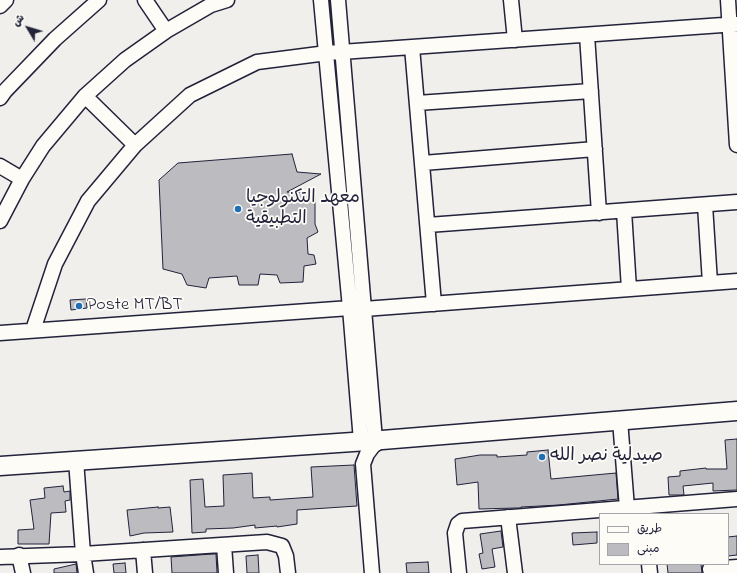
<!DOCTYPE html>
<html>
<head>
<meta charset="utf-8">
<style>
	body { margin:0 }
	#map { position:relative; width:737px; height:573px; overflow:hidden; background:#f0efec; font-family:"Indie Flower","Playpen Sans Arabic",sans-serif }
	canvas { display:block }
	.legend { position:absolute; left:599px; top:513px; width:130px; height:52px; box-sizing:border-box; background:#fdfcf7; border:1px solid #a5a5ac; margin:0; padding:5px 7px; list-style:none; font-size:12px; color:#22223b }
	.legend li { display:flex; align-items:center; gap:8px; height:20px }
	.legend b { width:20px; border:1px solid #a5a5ac }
	.north { position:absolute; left:8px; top:8px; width:40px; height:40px; -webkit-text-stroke:3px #fdfcf7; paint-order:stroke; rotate:308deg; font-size:11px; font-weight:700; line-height:16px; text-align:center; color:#22223b }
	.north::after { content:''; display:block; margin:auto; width:14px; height:18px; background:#22223b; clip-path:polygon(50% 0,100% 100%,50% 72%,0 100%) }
</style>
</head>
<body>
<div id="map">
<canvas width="737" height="573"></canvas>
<ul class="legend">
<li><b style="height:5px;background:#fdfcf7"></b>طريق</li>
<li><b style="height:11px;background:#bcbcc0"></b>مبنى</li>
</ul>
<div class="north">ش</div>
</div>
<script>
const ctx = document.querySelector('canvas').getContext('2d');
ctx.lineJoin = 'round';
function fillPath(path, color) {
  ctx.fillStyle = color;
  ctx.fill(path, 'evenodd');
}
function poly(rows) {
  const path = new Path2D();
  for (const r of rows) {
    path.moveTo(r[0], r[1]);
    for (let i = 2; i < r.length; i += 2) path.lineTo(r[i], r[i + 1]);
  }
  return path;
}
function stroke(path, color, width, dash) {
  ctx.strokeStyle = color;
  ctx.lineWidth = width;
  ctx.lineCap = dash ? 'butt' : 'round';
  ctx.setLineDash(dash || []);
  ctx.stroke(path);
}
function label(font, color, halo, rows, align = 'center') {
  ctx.font = font + ' "Indie Flower","Playpen Sans Arabic",sans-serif';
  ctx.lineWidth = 3.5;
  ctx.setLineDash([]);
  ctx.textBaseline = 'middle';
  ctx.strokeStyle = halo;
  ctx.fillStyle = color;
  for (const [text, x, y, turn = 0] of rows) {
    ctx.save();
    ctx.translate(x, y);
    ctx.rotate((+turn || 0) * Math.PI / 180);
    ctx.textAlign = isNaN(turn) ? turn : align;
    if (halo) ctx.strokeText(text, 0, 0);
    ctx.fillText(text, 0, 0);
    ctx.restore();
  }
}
const building = poly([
	[292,154,297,172,321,174,287,192,315,193,315,224,318,232,307,238,308,254,314,255,316,264,304,266,303,282,280,283,277,275,260,274,258,285,239,285,237,276,209,278,206,288,187,285,182,274,163,269,159,180,178,163,292,154],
	[86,299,87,308,71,310,70,300,86,299],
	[737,439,737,490,713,491,713,483,683,486,684,495,669,495,668,477,680,476,680,471,706,468,706,469,727,469,725,440,737,439],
	[548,450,551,479,616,473,618,499,559,505,521,507,521,508,516,508,479,509,478,482,457,485,455,459,480,455,497,455,497,457,527,455,527,452,548,450],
	[354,465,357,506,297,510,297,524,277,527,277,526,255,528,255,525,233,528,206,529,206,532,192,533,190,480,203,479,205,507,224,506,223,475,252,473,253,498,270,497,270,500,313,497,311,467,354,465],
	[63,486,64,492,70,491,70,500,65,501,66,512,51,513,49,544,18,544,18,530,34,529,30,500,45,498,44,488,63,486],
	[158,507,158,508,170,507,173,532,144,533,130,536,127,510,158,507],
	[501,531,503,547,492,549,495,567,482,569,479,554,483,553,480,534,501,531],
	[597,532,597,543,573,545,572,533,597,532],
	[737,536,737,555,728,556,728,537,737,536],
	[212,554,216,554,217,573,172,573,171,557,212,554],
	[258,555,259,573,247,573,246,556,258,555],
	[428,562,429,573,407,573,406,563,428,562],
	[125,563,126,573,114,573,113,564,125,563],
	[76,564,77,573,54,573,54,569,76,564],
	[667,564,701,564,702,573,668,573,667,564]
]);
fillPath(building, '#bcbcc0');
stroke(building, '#22223b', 1);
const minor = poly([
	[145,0,166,31],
	[321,0,350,308,361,441],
	[338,0,375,440],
	[511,0,515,40],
	[728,0,737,145],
	[0,6,6,0],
	[587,35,599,213],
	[412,47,434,304],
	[85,96,135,145],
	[0,98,5,91,55,39,99,0],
	[417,103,591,91],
	[423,163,595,149],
	[0,166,22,179],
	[705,205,710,283],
	[624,211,629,289],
	[0,221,22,179,43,146,85,96,125,60,166,31,211,5,227,0],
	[428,225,737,202],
	[33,330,55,264,88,201,135,145,190,95,257,62,327,53,737,24],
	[0,333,350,308,364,309,737,281],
	[620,420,627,508],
	[76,460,83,554,86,573],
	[508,517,515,573],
	[224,545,226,573],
	[143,550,145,573],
	[19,555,23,573],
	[0,557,83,554,267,542,282,546,286,556,288,573],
	[649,564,650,573],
	[372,573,363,464,367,454,373,446,382,440],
	[459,573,455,533,458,524,462,521,737,499],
	[711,573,710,569,737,567]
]);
const major = poly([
	[0,466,382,440,737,411]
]);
stroke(minor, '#22223b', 17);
stroke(major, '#22223b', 21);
stroke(minor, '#fdfcf7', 14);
stroke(major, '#fdfcf7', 18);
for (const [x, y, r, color] of [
	[238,209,4,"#1f6fb2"],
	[79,306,4,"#1f6fb2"],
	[542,457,4,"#1f6fb2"]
]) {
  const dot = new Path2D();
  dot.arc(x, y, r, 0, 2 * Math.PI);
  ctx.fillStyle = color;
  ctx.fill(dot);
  stroke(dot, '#fdfcf7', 1.5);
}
label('18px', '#22223b', '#fdfcf7', [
	["معهد التكنولوجيا",246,199],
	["التطبيقية",246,220],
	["Poste MT/BT",87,306],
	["صيدلية نصر الله",550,457]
], 'left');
</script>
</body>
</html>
